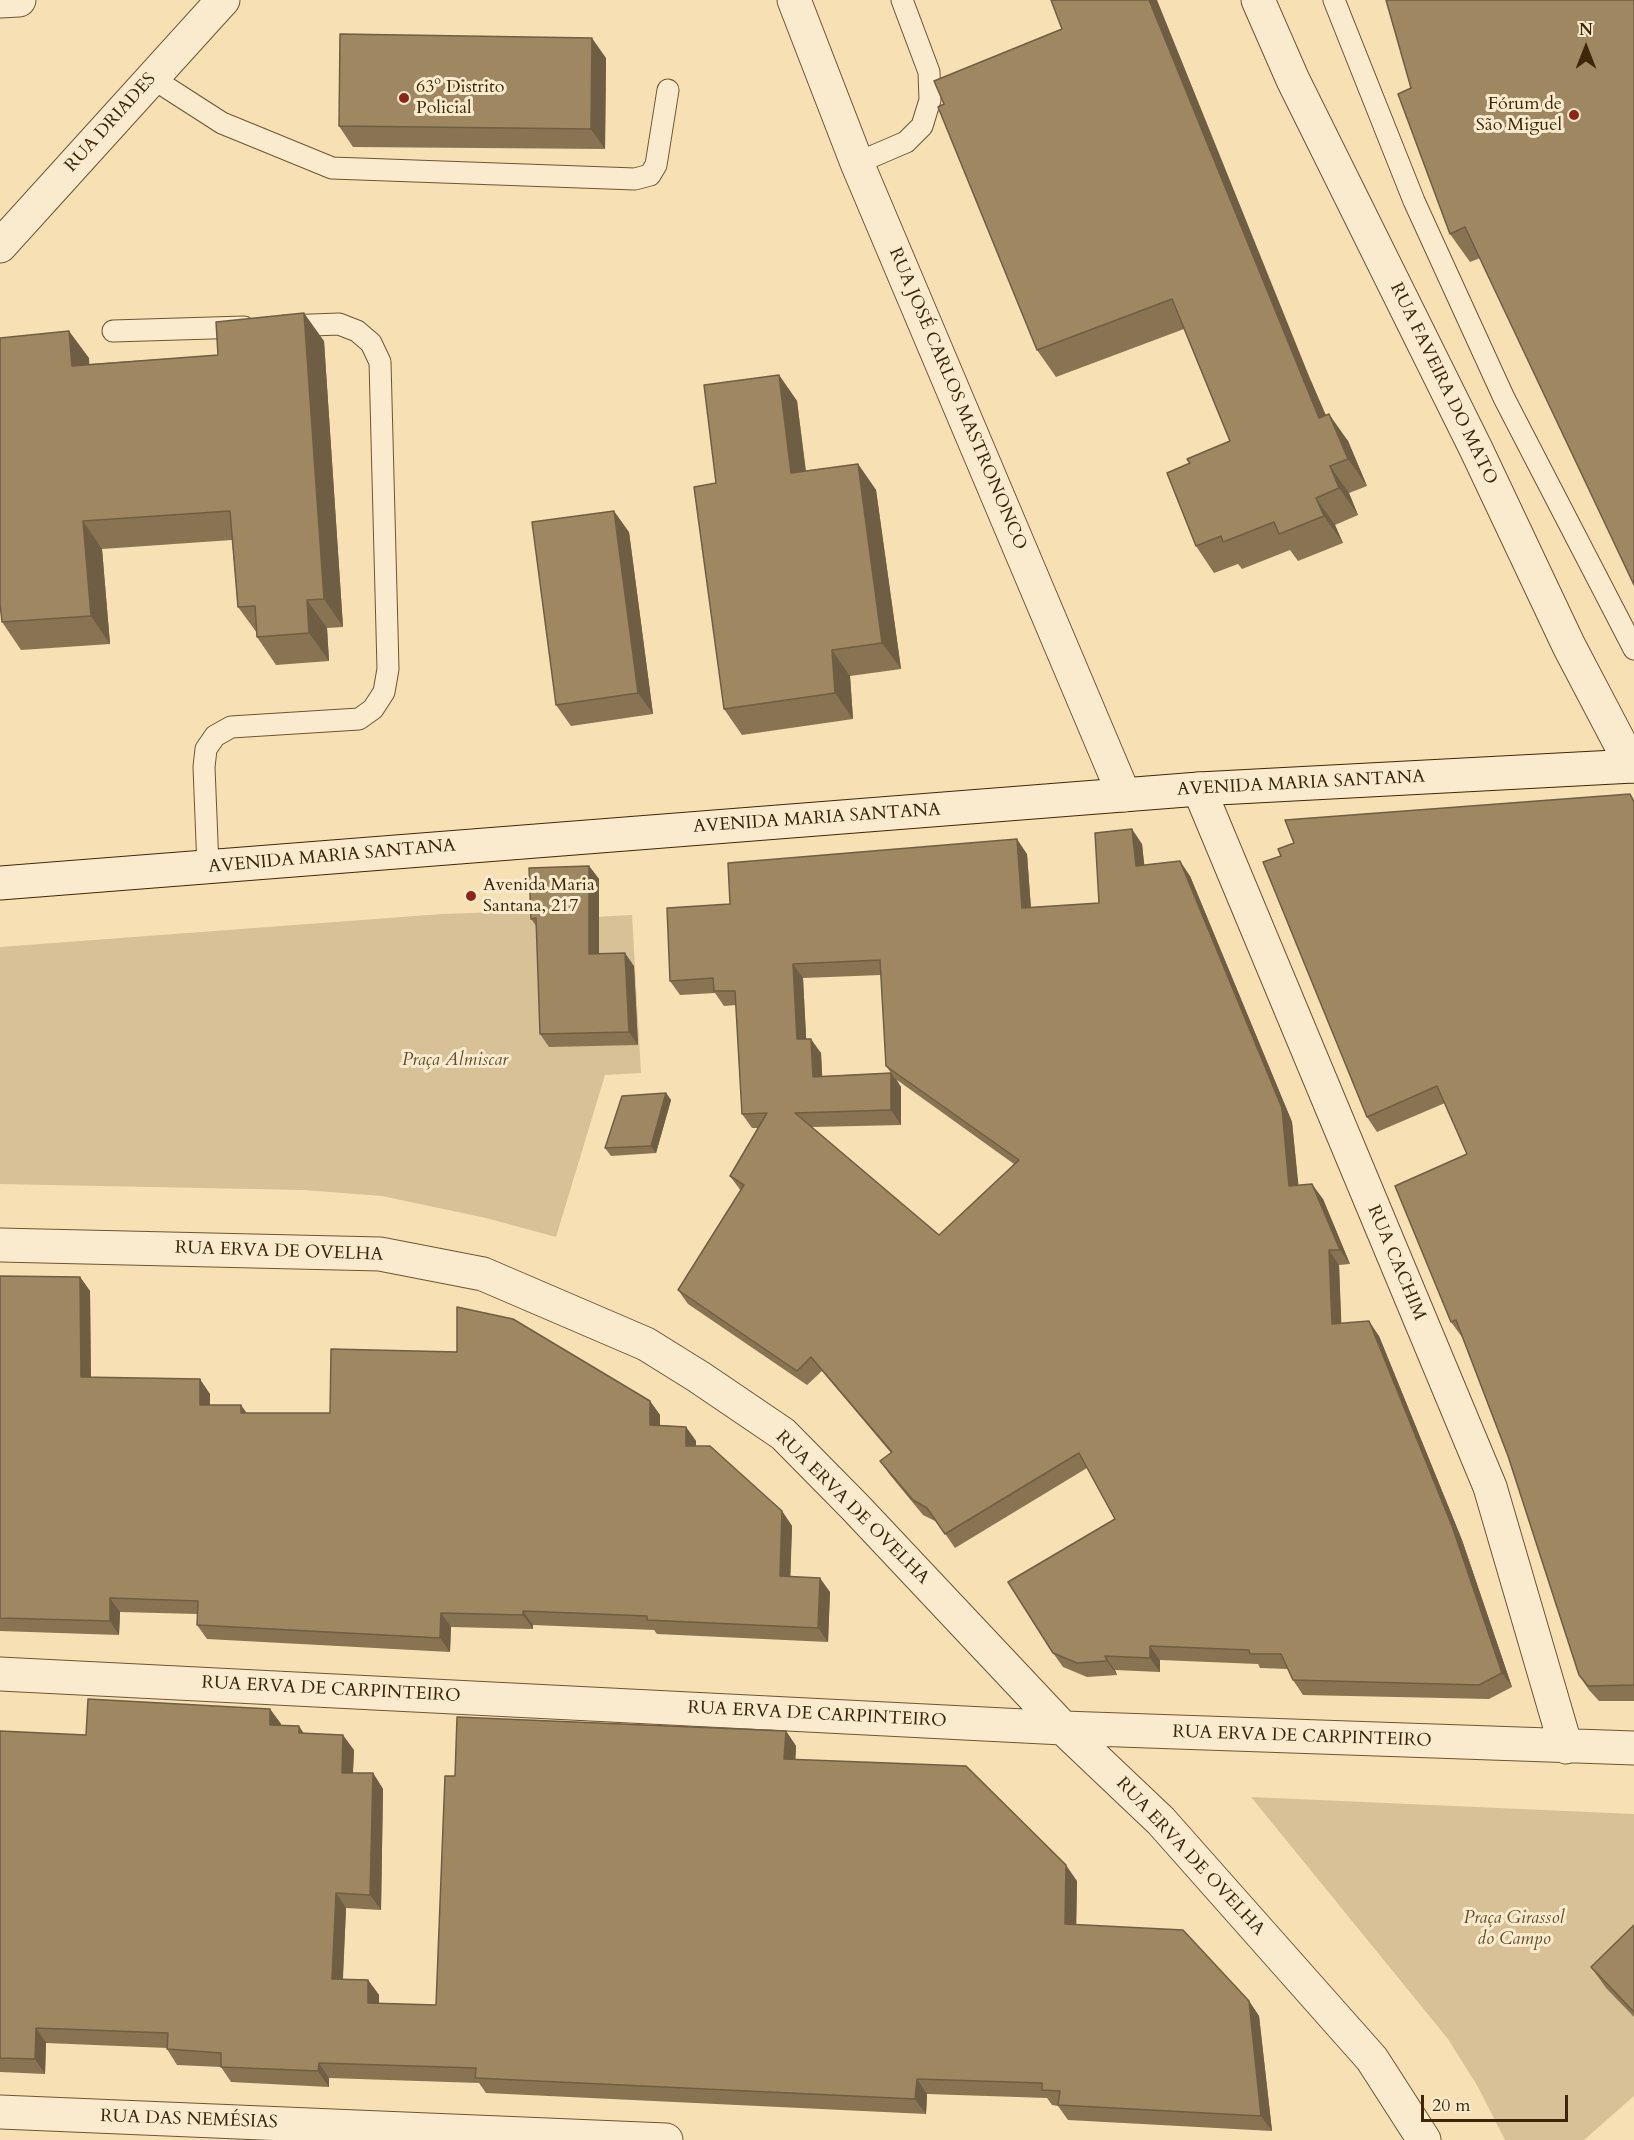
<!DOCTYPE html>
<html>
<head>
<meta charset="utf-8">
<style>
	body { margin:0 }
	#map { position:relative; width:1634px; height:2140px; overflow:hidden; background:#f7e0b4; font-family:Cardo,serif }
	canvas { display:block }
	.north { position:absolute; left:1556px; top:18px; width:60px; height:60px; -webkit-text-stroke:4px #faebce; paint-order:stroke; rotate:0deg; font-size:16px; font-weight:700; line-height:24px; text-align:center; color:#3e2708 }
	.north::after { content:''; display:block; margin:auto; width:21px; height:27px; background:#3e2708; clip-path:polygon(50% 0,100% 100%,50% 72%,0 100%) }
	.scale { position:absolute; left:1421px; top:2095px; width:147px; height:27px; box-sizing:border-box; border:3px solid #3e2708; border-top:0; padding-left:8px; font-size:18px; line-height:21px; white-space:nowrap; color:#3e2708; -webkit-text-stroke:4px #faebce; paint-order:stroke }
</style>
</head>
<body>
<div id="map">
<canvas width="1634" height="2140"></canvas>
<div class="north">N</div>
<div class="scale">20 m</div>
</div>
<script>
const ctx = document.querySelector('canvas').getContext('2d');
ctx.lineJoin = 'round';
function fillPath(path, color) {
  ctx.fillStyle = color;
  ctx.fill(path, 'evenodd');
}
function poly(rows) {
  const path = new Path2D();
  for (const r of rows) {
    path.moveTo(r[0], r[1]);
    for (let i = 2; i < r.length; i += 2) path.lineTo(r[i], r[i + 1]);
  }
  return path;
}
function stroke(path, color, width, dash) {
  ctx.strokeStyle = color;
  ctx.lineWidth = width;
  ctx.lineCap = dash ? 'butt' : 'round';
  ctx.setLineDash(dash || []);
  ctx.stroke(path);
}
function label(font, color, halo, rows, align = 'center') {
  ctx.font = font + ' Cardo,serif';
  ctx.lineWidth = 6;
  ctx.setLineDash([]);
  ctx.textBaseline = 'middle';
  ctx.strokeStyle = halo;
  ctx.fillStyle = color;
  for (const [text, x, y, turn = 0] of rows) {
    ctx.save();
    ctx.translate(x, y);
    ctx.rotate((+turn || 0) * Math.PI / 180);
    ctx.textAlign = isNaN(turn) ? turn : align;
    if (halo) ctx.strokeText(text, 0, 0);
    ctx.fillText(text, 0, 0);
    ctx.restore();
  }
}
fillPath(poly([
	[588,909,595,917,632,915,641,1073,605,1075,556,1237,486,1218,382,1196,303,1190,0,1184,0,947,442,914],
	[1251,1797,1634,1814,1634,2096,1584,2140,1505,2140,1478,2087,1448,2039]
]), '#d8c197');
const lane = poly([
	[1334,0,1414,201,1504,398,1634,649],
	[152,78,222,123,332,168,635,179,650,175,656,165,668,90],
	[857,163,906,142,922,126,930,100,929,72,902,0],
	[113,331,244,327],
	[208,867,204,767,206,749,215,736,231,727,359,719,373,709,384,692,388,669,380,362,371,343,357,331,339,324,285,326]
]);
const street = poly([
	[794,0,857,163,1124,795],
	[1258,0,1293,80,1476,449,1569,646,1632,766],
	[0,1,19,0],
	[0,246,223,0],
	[1199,789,1490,1487,1566,1747],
	[0,1245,380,1254,483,1274,646,1344,699,1377,783,1434,855,1507,1063,1728,1161,1821,1372,2059,1424,2140],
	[0,1674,1063,1728,1634,1748],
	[0,2112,666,2140]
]);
const secondary = poly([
	[0,883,1199,789,1634,766]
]);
stroke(lane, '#6c5533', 23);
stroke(street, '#6c5533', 35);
stroke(secondary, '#3e2708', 35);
stroke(lane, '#faebce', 21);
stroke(street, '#faebce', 33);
stroke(secondary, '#faebce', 33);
fillPath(poly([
	[1062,29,1311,381,1326,415,1348,441,1367,486,1349,493,1358,515,1335,525,1343,543,1298,561,1290,550,1242,569,1238,564,1214,573,1196,546,1190,463,1230,441,1184,329,1056,377,1037,350,944,104],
	[606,58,605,149,353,147,339,126],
	[1411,88,1480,258,1470,262,1450,234],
	[324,341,343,627,327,628,329,661,276,665,257,637,257,633,238,607,232,540,102,549,110,644,21,650,2,622,89,358,89,364,218,355],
	[779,375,797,401,806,471,858,464,876,490,901,669,850,676,853,719,742,735,724,709,716,483],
	[629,532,653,714,571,726,556,705],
	[1634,799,1634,1701,1599,1701,1589,1690,1579,1675,1508,1456,1462,1337,1451,1322,1467,1154,1445,1103,1377,1132,1367,1117],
	[1142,844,1144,865,1190,876,1292,1122,1298,1185,1323,1199,1350,1264,1339,1265,1341,1323,1379,1336,1462,1540,1512,1687,1489,1699,1303,1695,1293,1680,1288,1669,1260,1668,1258,1664,1160,1660,1160,1672,1115,1670,1117,1675,1087,1677,1063,1667,1053,1653,1115,1519,1087,1468,955,1548,937,1522,923,1515,890,1475,880,1461,891,1453,822,1371,807,1385,688,1304,678,1290,741,1191,730,1176,759,1128,752,1128,742,1114,736,1005,724,1006,715,993,680,995,670,981,730,904,1027,854,1031,908,1099,903],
	[881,975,886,1066,891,1073,822,1076,821,1053,806,1039,803,978],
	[897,1080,1014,1164,939,1235,812,1127,901,1125,901,1087],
	[589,866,599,879,599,954,634,966,638,1045,549,1047,540,1034,537,927,531,919],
	[666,1093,671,1100,656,1153,611,1156,605,1148],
	[0,1276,80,1277,90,1291,91,1378,210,1394,210,1405,247,1413,330,1413,650,1401,660,1415,660,1425,686,1427,696,1441,696,1446,782,1511,792,1526,790,1577,830,1592,828,1642,657,1634,654,1630,533,1625,533,1629,451,1627,450,1652,207,1639,197,1625,198,1614,120,1612,119,1635,0,1631],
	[270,1709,281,1724,281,1726,354,1750,353,1773,373,1773,383,1789,381,1910,346,1908,343,1979,368,1980,379,1995,379,2003,436,2005,455,1776,786,1731,796,1746,795,1759,1077,1881,1076,1925,1249,2001,1259,2016,1272,2131,1068,2120,1058,2106,1052,2105,1047,2098,927,2094,926,2114,486,2093,479,2083,329,2078,329,2087,231,2082,221,2067,177,2065,167,2049,167,2048,46,2043,45,2074,0,2072,0,1731,86,1735],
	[1634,1925,1634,2017,1606,1988,1591,1967]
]), '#887453');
fillPath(poly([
	[1149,0,1157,0,1311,381,1338,445,1319,418,1293,354],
	[592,38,606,58,605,149,591,129],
	[304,313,324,341,343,627,324,599],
	[69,331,89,358,91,394,72,366],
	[779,375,797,401,809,499,791,473],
	[1329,414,1348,441,1367,486,1348,459],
	[858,464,876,490,901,669,882,643],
	[1330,466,1349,493,1358,515,1339,488],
	[1316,498,1335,525,1343,543,1324,516],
	[614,511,629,532,653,714,638,693],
	[83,521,102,549,110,644,91,616],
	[307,600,327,628,329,661,309,633],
	[832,650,850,676,853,719,835,693],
	[1132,829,1142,844,1146,880,1136,866],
	[1017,839,1027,854,1032,923,1022,908],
	[1180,861,1190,876,1292,1122,1300,1200,1289,1186],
	[589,866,599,879,599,967,589,954],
	[625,953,634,966,638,1045,629,1032],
	[793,964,803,978,807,1054,797,1039],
	[811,1039,821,1053,823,1091,813,1077],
	[891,1073,901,1087,901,1125,891,1110],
	[666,1093,671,1100,656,1153,651,1146],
	[1312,1184,1323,1199,1350,1264,1340,1250],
	[1329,1250,1339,1265,1342,1338,1332,1324],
	[80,1277,90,1291,91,1392,81,1377],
	[1369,1321,1379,1336,1462,1540,1512,1687,1502,1673],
	[200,1379,210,1394,210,1419,200,1405],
	[650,1401,660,1415,660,1439,650,1425],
	[241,1405,251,1419,241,1413],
	[686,1427,696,1441,696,1460,686,1446],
	[782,1511,792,1526,790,1590,780,1576],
	[820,1578,830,1592,828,1642,818,1628],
	[110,1598,120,1612,119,1635,110,1621],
	[523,1611,533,1625,533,1629,523,1615],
	[441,1613,451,1627,450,1652,440,1638],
	[1150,1646,1160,1660,1160,1672,1150,1658],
	[1105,1656,1115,1670,1117,1675,1107,1661],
	[270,1709,281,1724,280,1740,270,1725],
	[299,1726,309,1741,299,1733],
	[786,1731,796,1746,795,1774,784,1759],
	[343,1735,354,1750,352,1788,342,1773],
	[373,1773,383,1789,381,1910,370,1895],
	[1066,1865,1077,1881,1076,1939,1065,1924],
	[336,1893,346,1908,342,1994,332,1979],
	[368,1980,379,1995,379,2018,368,2003],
	[1249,2001,1259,2016,1272,2131,1261,2116],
	[36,2028,46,2043,45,2074,35,2059],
	[319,2063,329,2078,329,2087,318,2071],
	[917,2079,927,2094,926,2114,915,2099]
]), '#6f5e44');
const building = poly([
	[1051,0,1149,0,1293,354,1319,418,1329,414,1348,459,1330,466,1339,488,1316,498,1324,516,1279,534,1274,522,1223,542,1221,536,1196,546,1167,473,1190,463,1187,459,1230,441,1172,299,1037,350,938,107,944,104,934,81,1062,29,1051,0],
	[1386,0,1634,0,1634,585,1465,227,1450,234,1398,94,1411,88,1386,0],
	[340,34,592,38,591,129,339,126,340,34],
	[304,313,324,599,307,600,309,633,257,637,255,606,238,607,230,511,83,521,91,616,2,622,0,603,0,338,69,331,72,366,218,355,216,322,304,313],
	[779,375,791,473,858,464,882,643,832,650,835,693,724,709,694,487,716,483,704,385,779,375],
	[614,511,638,693,556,705,532,522,614,511],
	[1630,794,1634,802,1634,1685,1588,1686,1579,1675,1508,1456,1456,1320,1451,1322,1395,1186,1467,1154,1437,1086,1367,1117,1263,862,1281,856,1278,849,1294,843,1285,820,1630,794],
	[1132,829,1136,866,1180,861,1282,1108,1289,1186,1312,1184,1340,1250,1329,1250,1332,1324,1369,1321,1452,1526,1502,1673,1479,1685,1293,1680,1281,1654,1250,1654,1249,1650,1150,1646,1150,1658,1105,1656,1107,1661,1077,1663,1053,1653,1008,1582,1115,1519,1079,1453,945,1534,927,1508,913,1500,880,1461,892,1452,811,1357,797,1371,678,1290,744,1185,730,1176,767,1113,742,1114,735,991,714,991,713,978,670,981,667,908,730,904,728,863,1017,839,1022,908,1099,903,1095,833,1132,829],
	[880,960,886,1066,1019,1160,939,1235,795,1113,891,1110,891,1073,813,1077,811,1039,797,1039,793,964,880,960],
	[589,866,589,954,625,953,629,1032,540,1034,536,918,531,919,529,868,589,866],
	[666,1093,651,1146,605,1148,622,1096,666,1093],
	[0,1276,80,1277,81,1377,200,1379,200,1405,241,1405,241,1413,330,1413,331,1349,457,1352,457,1307,513,1319,650,1401,650,1425,686,1427,686,1446,710,1446,782,1511,780,1576,820,1578,818,1628,647,1620,647,1616,523,1611,523,1615,441,1613,440,1638,197,1625,198,1601,110,1598,110,1621,0,1618,0,1276],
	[88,1699,270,1709,270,1725,299,1726,299,1733,343,1735,342,1773,373,1773,370,1895,336,1893,332,1979,368,1980,368,2003,436,2005,445,1776,455,1776,457,1717,786,1731,784,1759,966,1766,1066,1865,1065,1924,1183,1930,1249,2001,1261,2116,1058,2105,1060,2091,1042,2090,1042,2083,917,2079,915,2099,475,2078,476,2068,319,2063,318,2071,221,2067,221,2053,167,2049,168,2033,36,2028,35,2059,0,2058,0,1731,86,1735,88,1699],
	[1634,1925,1634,2012,1591,1967,1634,1925]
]);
fillPath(building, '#9e8761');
stroke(building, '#6f5e44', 1.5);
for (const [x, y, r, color] of [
	[404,98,6,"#8f2418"],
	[1574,115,6,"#8f2418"],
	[471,896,6,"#8f2418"]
]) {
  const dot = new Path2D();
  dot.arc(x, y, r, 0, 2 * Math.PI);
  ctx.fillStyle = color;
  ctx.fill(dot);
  stroke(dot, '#faebce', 2);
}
label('18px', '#3e2708', '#faebce', [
	["63º Distrito",416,88],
	["Policial",416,109],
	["Fórum de",1562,105,"right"],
	["São Miguel",1562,126,"right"],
	["Avenida Maria",483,886],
	["Santana, 217",483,907]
], 'left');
label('18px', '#3e2708', '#faebce', [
	["RUA DRIADES",111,123,-48],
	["RUA FAVEIRA DO MATO",1443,384,64],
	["RUA JOSÉ CARLOS MASTRONONCO",957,399,67],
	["AVENIDA MARIA SANTANA",1301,784,-3],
	["AVENIDA MARIA SANTANA",817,819,-4],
	["AVENIDA MARIA SANTANA",332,857,-5],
	["RUA ERVA DE OVELHA",279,1252,2],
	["RUA CACHIM",1396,1263,67],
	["RUA ERVA DE OVELHA",852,1508,45],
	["RUA ERVA DE CARPINTEIRO",331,1690,3],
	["RUA ERVA DE CARPINTEIRO",817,1715,3],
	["RUA ERVA DE CARPINTEIRO",1302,1737,2],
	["RUA ERVA DE OVELHA",1190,1857,47],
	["RUA DAS NEMÉSIAS",189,2120,2]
]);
label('italic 18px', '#644e2c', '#faebce', [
	["Praça Almiscar",455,1061],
	["Praça Girassol",1514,1919],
	["do Campo",1514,1940]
]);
</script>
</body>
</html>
